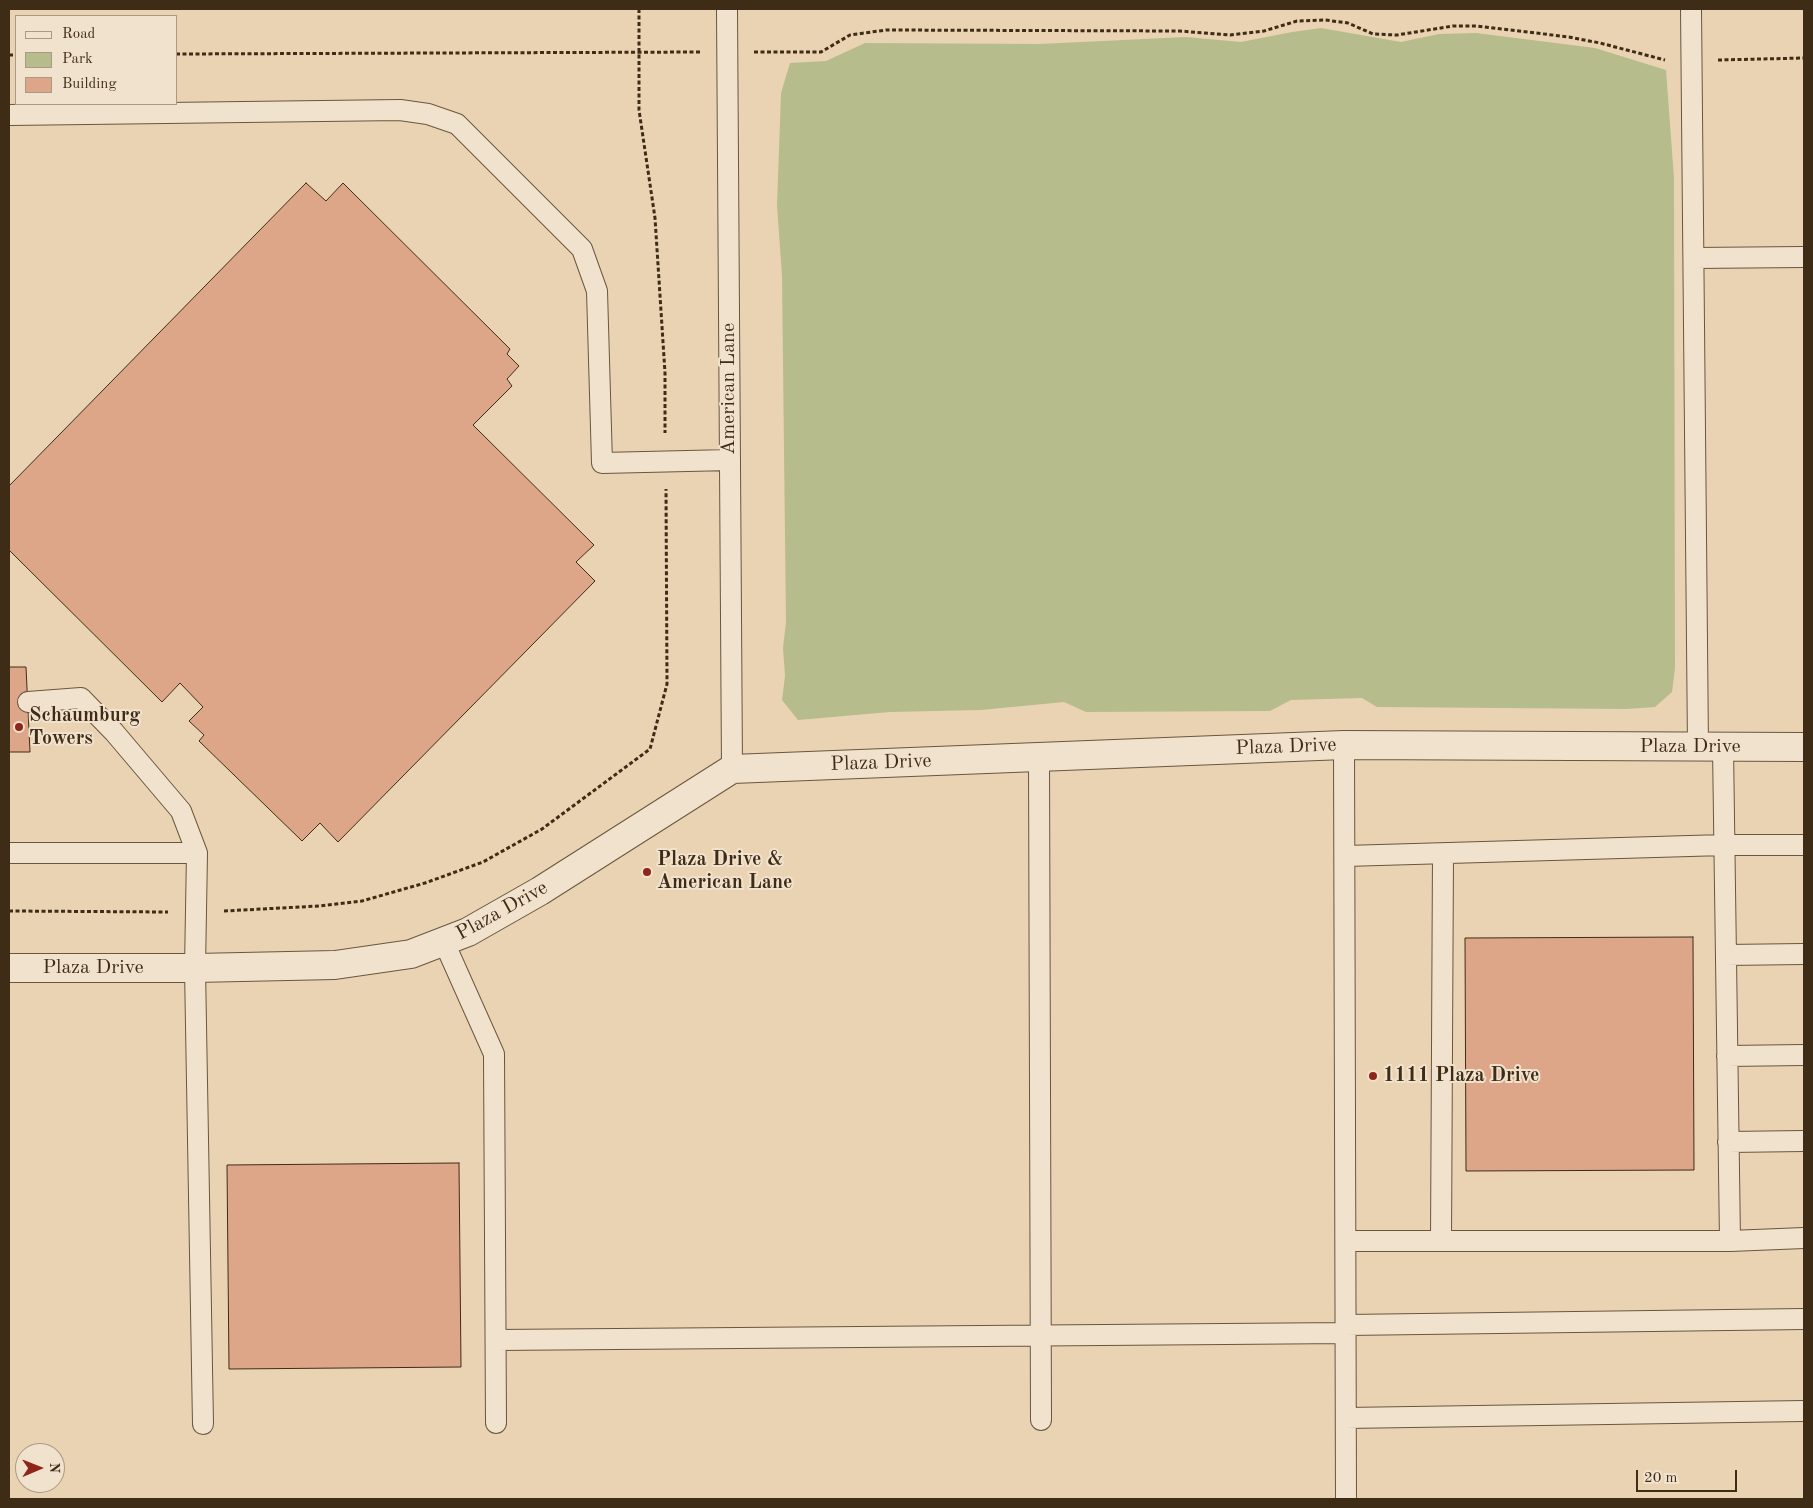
<!DOCTYPE html>
<html>
<head>
<meta charset="utf-8">
<style>
	body { margin:0 }
	#map { position:relative; width:1813px; height:1508px; overflow:hidden; background:#ead3b3; font-family:"Old Standard TT",serif }
	canvas { display:block }
	.frame { position:absolute; inset:0; border:10px solid #3f2c17; pointer-events:none }
	.legend { position:absolute; left:15px; top:15px; width:162px; height:90px; box-sizing:border-box; background:#f1e2ce; border:1px solid #aa9985; margin:0; padding:6px 9px; list-style:none; font-size:15px; color:#3f2c17 }
	.legend li { display:flex; align-items:center; gap:10px; height:25px }
	.legend b { width:25px; border:1px solid #aa9985 }
	.north { position:absolute; left:15px; top:1443px; width:50px; height:50px; box-sizing:border-box; background:#f1e2ce; border:1px solid #aa9985; border-radius:50%; rotate:89deg; font-size:14px; font-weight:700; line-height:20px; text-align:center; color:#3f2c17 }
	.north::after { content:''; display:block; margin:auto; width:18px; height:22px; background:#8f2418; clip-path:polygon(50% 0,100% 100%,50% 72%,0 100%) }
	.scale { position:absolute; left:1636px; top:1470px; width:101px; height:22px; box-sizing:border-box; border:2px solid #3f2c17; border-top:0; padding-left:6px; font-size:15px; line-height:18px; white-space:nowrap; color:#3f2c17; -webkit-text-stroke:4px #f1e2ce; paint-order:stroke }
</style>
</head>
<body>
<div id="map">
<canvas width="1813" height="1508"></canvas>
<div class="frame"></div>
<ul class="legend">
<li><b style="height:6px;background:#f1e2ce"></b>Road</li>
<li><b style="height:14px;background:#b7bc8c"></b>Park</li>
<li><b style="height:14px;background:#dda689"></b>Building</li>
</ul>
<div class="north">N</div>
<div class="scale">20 m</div>
</div>
<script>
const ctx = document.querySelector('canvas').getContext('2d');
ctx.lineJoin = 'round';
function fillPath(path, color) {
  ctx.fillStyle = color;
  ctx.fill(path, 'evenodd');
}
function poly(rows) {
  const path = new Path2D();
  for (const r of rows) {
    path.moveTo(r[0], r[1]);
    for (let i = 2; i < r.length; i += 2) path.lineTo(r[i], r[i + 1]);
  }
  return path;
}
function stroke(path, color, width, dash) {
  ctx.strokeStyle = color;
  ctx.lineWidth = width;
  ctx.lineCap = dash ? 'butt' : 'round';
  ctx.setLineDash(dash || []);
  ctx.stroke(path);
}
function label(font, color, halo, rows, align = 'center') {
  ctx.font = font + ' "Old Standard TT",serif';
  ctx.lineWidth = 4;
  ctx.setLineDash([]);
  ctx.textBaseline = 'middle';
  ctx.strokeStyle = halo;
  ctx.fillStyle = color;
  for (const [text, x, y, turn = 0] of rows) {
    ctx.save();
    ctx.translate(x, y);
    ctx.rotate((+turn || 0) * Math.PI / 180);
    ctx.textAlign = isNaN(turn) ? turn : align;
    if (halo) ctx.strokeText(text, 0, 0);
    ctx.fillText(text, 0, 0);
    ctx.restore();
  }
}
fillPath(poly([
	[1321,28,1401,42,1439,34,1476,33,1595,48,1666,70,1674,178,1675,669,1672,692,1655,707,1626,709,1377,707,1362,698,1291,700,1270,711,1086,712,1064,702,981,710,890,712,798,720,782,700,785,676,783,648,786,622,782,276,777,205,781,93,790,63,826,61,865,43,1039,44,1186,37,1241,42,1292,32]
]), '#b7bc8c');
const building = poly([
	[306,183,326,201,343,183,510,349,507,354,519,366,507,379,512,386,473,425,594,545,576,562,595,581,338,842,320,823,302,841,199,741,204,735,189,721,203,707,180,683,162,702,9,550,9,486,306,183],
	[9,667,26,667,30,752,9,752,9,667],
	[1693,937,1694,1170,1466,1171,1465,938,1693,937],
	[459,1163,461,1367,229,1369,227,1165,459,1163]
]);
fillPath(building, '#dda689');
stroke(building, '#3f2c17', 1);
const service = poly([
	[727,9,732,769],
	[1691,9,1698,747],
	[9,115,400,110,428,114,457,124,582,249,597,291,602,463,730,460],
	[1694,258,1804,257],
	[28,702,81,698,114,732,181,811,197,853],
	[1344,745,1346,1499],
	[1723,747,1730,1241,1804,1238],
	[1039,757,1041,1420],
	[9,853,197,853,195,968,203,1424],
	[1345,856,1724,845,1804,845],
	[444,942,494,1054,496,1423],
	[1726,955,1804,954],
	[1727,1056,1804,1055],
	[1728,1142,1804,1141],
	[1346,1241,1730,1241],
	[1441,1241,1443,854],
	[1346,1325,1804,1319],
	[496,1340,1346,1333],
	[1346,1418,1804,1411]
]);
const minor = poly([
	[9,968,195,968,335,965,411,954,468,932,540,891,732,769,1344,745,1804,747]
]);
stroke(service, '#6a563e', 22);
stroke(minor, '#6a563e', 30);
stroke(poly([
	[639,9,639,110,655,218,665,373,665,433],
	[754,52,821,52,850,35,886,30,1180,31,1230,35,1264,31,1297,21,1325,20,1348,23,1373,34,1397,35,1453,26,1477,26,1569,37,1600,43,1665,60],
	[176,54,701,52],
	[9,55,16,55],
	[1718,60,1804,58],
	[9,911,168,912],
	[224,911,319,906,362,901,425,883,483,862,542,829,650,749,667,684,666,489]
]), '#3f2c17', 3, [4, 2.5]);
stroke(service, '#f1e2ce', 20);
stroke(minor, '#f1e2ce', 28);
for (const [x, y, r, color] of [
	[19,727,5,"#8f2418"],
	[647,872,5,"#8f2418"],
	[1373,1076,5,"#8f2418"]
]) {
  const dot = new Path2D();
  dot.arc(x, y, r, 0, 2 * Math.PI);
  ctx.fillStyle = color;
  ctx.fill(dot);
  stroke(dot, '#f1e2ce', 2);
}
label('20px', '#3f2c17', '#f1e2ce', [
	["American Lane",729,389,-90],
	["Plaza Drive",1286,747,-2],
	["Plaza Drive",1690,747],
	["Plaza Drive",881,763,-2],
	["Plaza Drive",502,911,-29],
	["Plaza Drive",93,968]
]);
label('bold 20px', '#3f2c17', '#f1e2ce', [
	["Schaumburg",29,716],
	["Towers",29,739],
	["Plaza Drive &",657,860],
	["American Lane",657,883],
	["1111 Plaza Drive",1383,1076]
], 'left');
</script>
</body>
</html>
